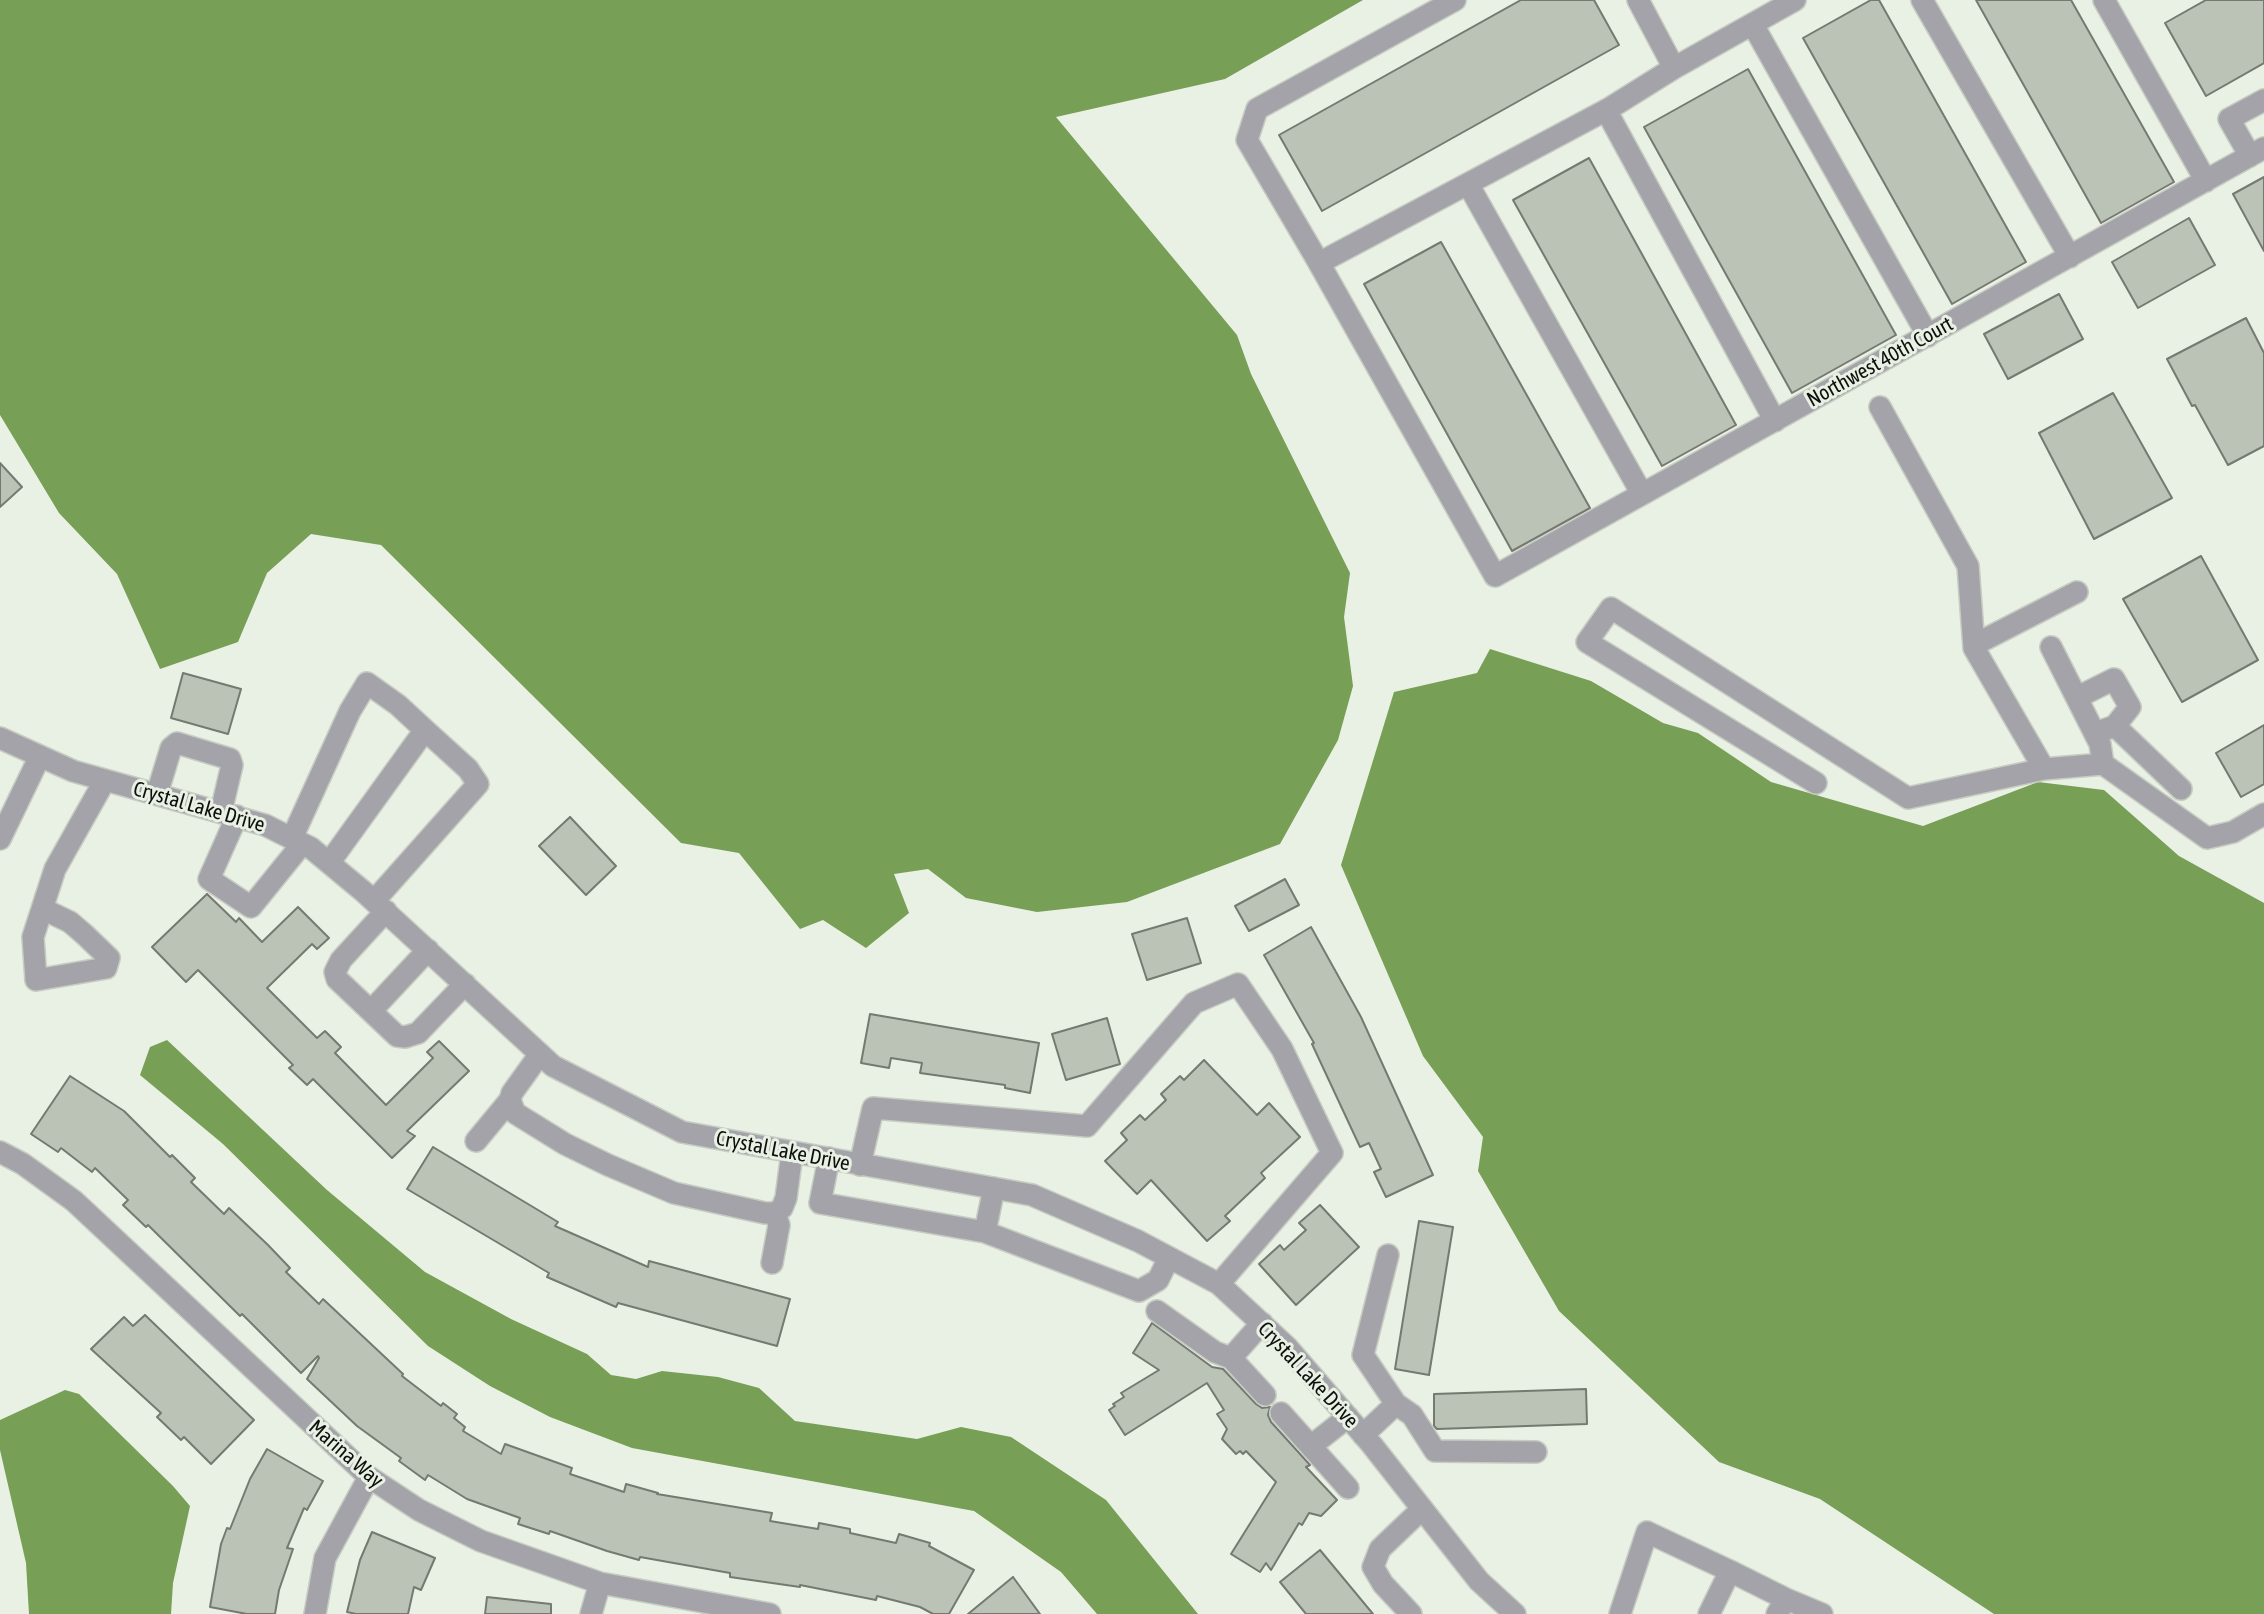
<!DOCTYPE html>
<html>
<head>
<meta charset="utf-8">
<style>
	body { margin:0 }
	canvas { display:block; background:#e9f0e4 }
</style>
</head>
<body>
<canvas width="2264" height="1614"></canvas>
<script>
const ctx = document.querySelector('canvas').getContext('2d');
ctx.lineJoin = 'round';
function fillPath(path, color) {
  ctx.fillStyle = color;
  ctx.fill(path, 'evenodd');
}
function poly(rows) {
  const path = new Path2D();
  for (const r of rows) {
    path.moveTo(r[0], r[1]);
    for (let i = 2; i < r.length; i += 2) path.lineTo(r[i], r[i + 1]);
  }
  return path;
}
function stroke(path, color, width, dash) {
  ctx.strokeStyle = color;
  ctx.lineWidth = width;
  ctx.lineCap = dash ? 'butt' : 'round';
  ctx.setLineDash(dash || []);
  ctx.stroke(path);
}
function label(font, color, halo, rows, align = 'center') {
  ctx.font = font + ' "Asap Condensed",sans-serif';
  ctx.lineWidth = 6;
  ctx.setLineDash([]);
  ctx.textBaseline = 'middle';
  ctx.strokeStyle = halo;
  ctx.fillStyle = color;
  for (const [text, x, y, turn = 0] of rows) {
    ctx.save();
    ctx.translate(x, y);
    ctx.rotate((+turn || 0) * Math.PI / 180);
    ctx.textAlign = isNaN(turn) ? turn : align;
    if (halo) ctx.strokeText(text, 0, 0);
    ctx.fillText(text, 0, 0);
    ctx.restore();
  }
}
fillPath(poly([
	[0,0,1363,0,1225,79,1056,117,1237,335,1251,374,1350,573,1344,617,1353,686,1338,740,1280,844,1127,902,1037,912,966,898,928,869,894,874,909,913,866,948,823,920,800,929,739,853,681,843,381,545,311,534,267,573,238,642,160,669,117,574,59,513,0,415],
	[1490,649,1591,681,1663,723,1698,733,1771,782,1923,826,2038,782,2104,790,2179,856,2264,903,2264,1614,1994,1614,1820,1499,1719,1462,1559,1311,1478,1171,1483,1137,1423,1056,1341,865,1394,692,1477,673],
	[167,1040,327,1190,425,1272,511,1319,587,1354,611,1375,636,1379,662,1371,718,1377,759,1388,795,1421,917,1439,961,1427,1011,1437,1106,1500,1198,1614,1097,1614,1061,1572,974,1511,632,1448,550,1417,490,1386,428,1346,223,1144,140,1075,150,1047],
	[65,1390,79,1394,173,1486,190,1506,173,1583,171,1614,29,1614,26,1563,0,1450,0,1420]
]), '#779f56');
const building = poly([
	[1521,0,1594,0,1619,45,1322,211,1279,135,1521,0],
	[1871,0,1879,0,2026,262,1952,304,1803,38,1871,0],
	[1976,0,2071,0,2174,182,2101,223,1976,0],
	[2206,0,2264,0,2264,63,2206,96,2165,23,2206,0],
	[1748,69,1896,335,1792,393,1644,127,1748,69],
	[1589,158,1736,425,1662,466,1513,200,1589,158],
	[2264,177,2264,251,2233,194,2264,177],
	[2189,218,2215,265,2138,308,2112,262,2189,218],
	[1441,242,1590,508,1512,551,1364,284,1441,242],
	[2059,294,2083,339,2008,379,1984,334,2059,294],
	[2246,318,2264,353,2264,446,2228,465,2195,405,2192,406,2167,359,2246,318],
	[2113,393,2172,498,2094,539,2039,433,2113,393],
	[0,463,22,487,0,507,0,463],
	[2201,556,2258,660,2182,702,2123,599,2201,556],
	[183,673,241,689,228,734,171,718,183,673],
	[2264,725,2264,784,2241,797,2216,753,2264,725],
	[570,817,616,866,586,895,539,846,570,817],
	[1285,879,1299,905,1249,931,1235,906,1285,879],
	[207,894,236,922,239,918,262,942,298,907,329,938,317,949,312,944,267,988,317,1038,325,1031,341,1047,335,1053,386,1105,433,1058,427,1052,439,1041,469,1071,407,1131,415,1136,392,1158,313,1079,307,1085,289,1068,293,1065,198,970,186,982,152,947,207,894],
	[1187,918,1201,963,1147,980,1132,934,1187,918],
	[1311,927,1361,1017,1433,1175,1386,1197,1374,1172,1381,1169,1369,1143,1360,1147,1312,1044,1314,1043,1264,955,1311,927],
	[870,1014,1039,1043,1030,1093,1005,1088,1005,1085,920,1073,922,1063,891,1058,889,1068,861,1063,870,1014],
	[1107,1018,1120,1064,1066,1080,1052,1034,1107,1018],
	[1204,1060,1257,1115,1269,1103,1300,1137,1261,1173,1265,1178,1225,1216,1230,1221,1207,1241,1151,1180,1137,1194,1105,1161,1127,1140,1121,1133,1140,1115,1145,1120,1166,1100,1161,1094,1180,1076,1184,1080,1204,1060],
	[70,1076,124,1111,170,1157,172,1155,195,1178,191,1182,224,1214,229,1208,268,1245,290,1268,286,1272,319,1304,323,1299,403,1374,402,1376,441,1406,443,1403,457,1414,454,1418,465,1427,463,1431,501,1454,505,1444,572,1468,570,1474,624,1492,626,1484,658,1493,657,1494,772,1513,770,1521,818,1529,819,1523,850,1529,850,1533,896,1543,899,1534,930,1543,929,1546,974,1570,949,1614,933,1614,920,1607,877,1596,876,1600,800,1585,800,1587,730,1577,730,1573,640,1557,639,1560,607,1551,550,1531,549,1534,518,1524,520,1518,467,1499,428,1475,425,1480,399,1461,401,1458,357,1426,307,1379,319,1358,318,1356,301,1373,242,1314,240,1316,148,1225,146,1227,123,1205,128,1200,95,1168,92,1172,61,1148,58,1152,31,1134,70,1076],
	[433,1147,558,1222,555,1226,648,1267,649,1261,790,1299,777,1346,618,1303,616,1307,547,1277,549,1273,407,1189,433,1147],
	[1320,1205,1359,1247,1296,1305,1259,1264,1280,1245,1284,1250,1306,1230,1299,1223,1320,1205],
	[1419,1221,1453,1227,1429,1375,1395,1369,1419,1221],
	[145,1315,254,1420,211,1464,184,1437,181,1440,157,1417,161,1413,91,1349,124,1317,133,1326,145,1315],
	[1152,1323,1212,1367,1223,1369,1256,1404,1262,1408,1270,1407,1268,1415,1271,1422,1310,1465,1306,1467,1337,1500,1321,1516,1309,1513,1302,1525,1299,1523,1271,1570,1266,1563,1260,1572,1231,1554,1276,1482,1246,1451,1243,1454,1240,1451,1236,1454,1222,1439,1227,1429,1217,1414,1224,1410,1207,1383,1125,1435,1109,1410,1115,1406,1113,1404,1124,1397,1121,1393,1159,1370,1133,1353,1152,1323],
	[1586,1389,1587,1424,1437,1429,1434,1426,1434,1394,1586,1389],
	[267,1449,323,1481,307,1510,304,1508,287,1548,293,1549,279,1590,275,1614,247,1614,210,1607,221,1544,227,1528,230,1529,250,1479,267,1449],
	[372,1532,435,1558,421,1590,414,1587,408,1614,356,1614,347,1612,360,1560,372,1532],
	[1320,1550,1373,1614,1306,1614,1280,1582,1320,1550],
	[1013,1577,1040,1614,968,1614,1013,1577],
	[487,1597,551,1604,551,1614,485,1614,487,1597]
]);
fillPath(building, '#bbc2b6');
stroke(building, '#747a70', 2);
const minor = poly([
	[1638,0,1674,68],
	[1795,0,1674,68,1610,108,1319,263,1495,576,2264,148],
	[1922,0,2070,257],
	[2104,0,2206,181],
	[1753,25,1928,336],
	[1606,110,1775,421],
	[2250,156,2229,119,2264,100],
	[1468,184,1642,494],
	[1319,263,1247,140,1257,109,1455,0],
	[1880,407,1968,566,1974,648,2044,769],
	[1974,645,2077,592],
	[2051,647,2100,744,2103,764],
	[2078,697,2114,679,2130,707,2115,726],
	[2095,733,2115,726,2181,789],
	[0,738,73,771,265,825,311,848,364,892,553,1066,682,1132,1032,1195,1138,1241,1219,1284,1288,1348,1372,1445,1479,1581,1515,1614],
	[1816,783,1587,642,1611,608,1908,798,2044,769,2103,764,2207,838,2233,832,2264,814],
	[157,794,171,748,177,743,230,759,232,765,221,812],
	[237,816,209,879,251,907,302,844],
	[292,838,350,711,367,683,398,705,425,730,468,769,478,784,374,901],
	[0,839,40,756],
	[329,863,425,730],
	[43,909,70,922,84,934,109,958,106,968,36,980,33,937,55,869,105,780],
	[386,911,341,960,335,972,337,979,397,1036,405,1037,418,1033,465,984],
	[371,1011,428,950],
	[540,1054,512,1093,510,1100,515,1113,565,1144,608,1165,674,1193,765,1213,775,1213,782,1208,786,1198,792,1153],
	[476,1141,510,1100],
	[0,1152,23,1164,74,1201,369,1477,419,1510,481,1541,600,1583,770,1614],
	[829,1158,820,1203,985,1232,994,1188],
	[860,1165,873,1108,1087,1126,1194,1003,1238,984,1282,1049,1332,1153,1219,1284],
	[985,1232,1139,1291,1158,1280,1169,1258],
	[772,1263,779,1225,775,1213],
	[1157,1311,1215,1352,1231,1358,1262,1323],
	[1231,1358,1265,1395],
	[1396,1404,1412,1415,1435,1451,1536,1452],
	[1281,1413,1348,1488],
	[1363,1435,1396,1404,1363,1355,1388,1255],
	[1311,1446,1348,1417],
	[1786,1599,1822,1614],
	[315,1614,325,1558,369,1477],
	[591,1614,600,1583],
	[1411,1614,1383,1584,1373,1567,1380,1549,1422,1509],
	[1620,1614,1647,1532,1730,1571],
	[1709,1614,1730,1571,1786,1599,1777,1614]
]);
stroke(minor, '#c6ccc1', 24);
stroke(minor, '#a3a3a9', 21);
label('21px', '#0d100c', '#e9f0e4', [
	["Northwest 40th Court",1880,362,-29],
	["Crystal Lake Drive",199,807,16],
	["Crystal Lake Drive",783,1151,11],
	["Crystal Lake Drive",1308,1375,47],
	["Marina Way",346,1454,41]
]);
</script>
</body>
</html>
